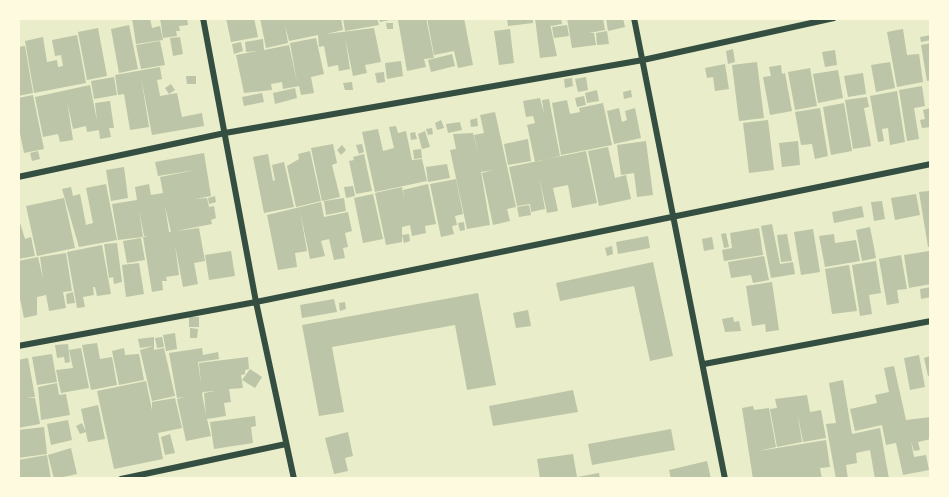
<!DOCTYPE html>
<html>
<head>
<meta charset="utf-8">
<style>
	body { margin:0 }
	#map { position:relative; width:949px; height:497px; overflow:hidden; background:#e9edc9; font-family:"Times New Roman",serif }
	canvas { display:block }
	.frame { position:absolute; inset:0; border:20px solid #fefae0; pointer-events:none }
</style>
</head>
<body>
<div id="map">
<canvas width="949" height="497"></canvas>
<div class="frame"></div>
</div>
<script>
const ctx = document.querySelector('canvas').getContext('2d');
ctx.lineJoin = 'round';
function fillPath(path, color) {
  ctx.fillStyle = color;
  ctx.fill(path, 'evenodd');
}
function poly(rows) {
  const path = new Path2D();
  for (const r of rows) {
    path.moveTo(r[0], r[1]);
    for (let i = 2; i < r.length; i += 2) path.lineTo(r[i], r[i + 1]);
  }
  return path;
}
function stroke(path, color, width, dash) {
  ctx.strokeStyle = color;
  ctx.lineWidth = width;
  ctx.lineCap = dash ? 'butt' : 'round';
  ctx.setLineDash(dash || []);
  ctx.stroke(path);
}
fillPath(poly([
	[132,18,150,18,152,28,160,26,163,40,136,44],
	[160,18,187,18,188,25,179,26,180,31,176,31,177,36,163,38],
	[226,18,254,18,258,37,231,42],
	[260,18,341,18,343,30,326,34,374,28,381,62,365,65,367,73,353,76,345,37,350,69,339,71,338,65,328,67,324,46,319,47,318,35,289,41,285,25,288,43,266,48],
	[343,18,377,18,379,25,345,31],
	[379,18,393,18,394,19,380,22],
	[410,18,426,18,434,58,424,59,426,67,407,71,398,20],
	[427,18,464,18,473,65,458,68,454,51,434,55],
	[507,18,533,18,533,23,508,26],
	[535,18,561,18,562,24,551,26,550,24,557,56,540,58],
	[567,18,603,18,605,30,589,33,594,33,596,45,572,48],
	[606,18,623,18,625,27,608,31],
	[386,23,393,23,393,29,387,29],
	[129,25,138,69,119,73,111,29],
	[567,25,569,36,554,38,552,27],
	[98,28,107,76,87,80,78,32],
	[510,29,514,63,499,65,494,31],
	[903,29,907,55,919,54,923,82,897,87,887,32],
	[607,31,609,44,597,45,596,33],
	[77,35,86,83,34,93,25,41,43,37,47,62,57,60,58,67,63,66,61,55,55,56,52,40],
	[931,35,931,40,921,42,920,37],
	[180,37,183,54,173,56,170,38],
	[316,38,324,74,311,77,314,93,301,95,299,86,283,89,282,82,271,84,272,90,244,93,236,55,257,51,246,52,245,42,263,39,264,50,289,45,297,82,290,43],
	[160,41,165,65,141,69,136,45],
	[241,42,243,51,234,54,232,44],
	[931,43,931,80,927,81,921,45],
	[25,46,33,93,18,96,18,47],
	[733,49,735,62,728,64,726,51],
	[835,50,837,65,825,67,822,52],
	[452,54,455,66,431,72,428,60],
	[401,61,403,76,387,79,385,63],
	[757,62,764,118,739,121,732,65],
	[890,62,895,88,876,92,871,65],
	[725,64,729,89,715,91,713,77,707,78,705,68],
	[781,65,782,74,785,73,792,111,770,115,763,77,771,76,769,67],
	[160,67,162,79,157,80,160,96,177,93,182,117,202,113,204,126,152,135,141,77,149,127,130,130,124,94,118,95,115,75],
	[810,68,817,106,795,110,788,72],
	[838,70,843,98,818,103,813,74],
	[384,72,385,82,377,83,375,73],
	[863,73,866,94,848,97,844,76],
	[186,76,196,76,196,84,187,84],
	[114,77,117,95,94,99,91,81],
	[586,77,588,90,578,92,575,79],
	[572,78,573,86,565,88,564,79],
	[352,82,353,90,345,90,343,83],
	[171,84,175,90,169,94,165,88],
	[90,85,97,121,95,103,110,101,114,128,109,128,111,137,100,139,99,130,87,132,86,126,73,129,67,101,73,140,60,142,58,134,43,137,35,97],
	[922,86,925,106,914,108,919,139,907,141,899,90],
	[295,88,297,98,275,104,273,93],
	[597,90,599,101,587,103,585,93],
	[631,90,632,97,624,99,623,92],
	[897,91,905,142,890,145,888,128,882,129,884,141,878,142,870,96],
	[262,93,264,102,244,106,242,97],
	[33,95,44,149,24,153,18,124,18,98],
	[584,96,586,105,577,107,575,98],
	[867,97,869,107,864,108,871,146,853,149,845,100],
	[540,98,544,114,542,100,549,99,560,156,535,162,527,125,535,123,533,116,526,117,523,101],
	[567,100,570,114,580,112,579,108,603,103,612,145,561,155,552,103],
	[844,103,852,151,831,155,823,107],
	[619,108,622,122,627,120,625,111,635,108,641,138,614,144,607,111],
	[820,108,828,156,815,159,812,144,801,145,795,112],
	[931,108,931,127,922,128,920,120,925,119,923,110],
	[495,112,516,207,507,209,510,221,493,225,482,173,493,170,481,172,490,225,467,229,450,150,456,149,453,134,473,133,478,154,474,135,484,133,480,115],
	[477,118,478,126,471,127,470,120],
	[441,120,444,128,437,130,435,123],
	[768,120,774,170,749,173,743,123],
	[460,122,462,130,448,133,446,124],
	[396,126,398,133,406,131,412,160,422,159,427,181,375,192,362,132,378,129,383,151,394,148,389,127],
	[432,128,433,134,428,135,426,129],
	[425,131,430,147,422,149,418,134],
	[415,132,417,139,411,140,410,133],
	[528,139,531,161,508,165,504,144],
	[646,141,653,195,637,197,634,173,621,175,617,145],
	[798,141,800,165,782,167,779,143],
	[333,144,337,163,332,165,340,197,322,201,311,148],
	[362,144,364,152,359,154,356,145],
	[342,145,346,150,341,155,337,150],
	[608,147,615,178,626,175,631,199,599,206,588,151],
	[421,149,422,158,414,159,413,150],
	[38,151,40,159,32,161,30,153],
	[310,151,321,201,296,207,287,166,299,159,298,154],
	[586,151,597,203,572,208,568,185,553,188,558,211,547,213,539,176,545,209,531,212,530,204,517,206,509,167],
	[204,153,211,196,195,199,207,198,209,207,214,206,216,218,211,220,212,224,171,232,165,206,169,232,154,234,199,228,205,261,194,263,198,284,183,287,175,245,179,275,166,277,167,281,162,281,163,290,152,292,143,237,147,237,144,236,139,210,143,237,118,240,112,204,137,200,135,187,149,184,151,195,163,193,160,177,196,170,158,176,155,162],
	[268,154,273,181,275,180,272,165,284,162,294,207,264,213,253,157],
	[364,154,372,191,356,194,349,161,354,160,353,157],
	[447,164,450,178,428,182,426,167],
	[124,167,128,198,111,201,106,170],
	[456,179,463,214,455,216,457,225,452,226,454,234,441,237,430,184],
	[106,184,117,240,79,247,62,189,71,187,73,196,80,194,86,225,93,223,86,188],
	[428,184,436,224,425,226,426,233,412,236,410,225,402,227,402,242,386,245,375,193,402,187,404,199,403,190],
	[353,186,355,196,346,198,344,187],
	[929,191,931,247,928,247,919,192],
	[373,194,383,239,363,243,354,198],
	[916,194,920,215,895,220,891,198],
	[215,196,216,202,209,204,208,198],
	[64,198,75,248,37,256,26,206],
	[344,198,346,211,326,215,324,201],
	[882,201,885,219,874,221,871,202],
	[321,202,324,217,348,212,352,231,345,233,348,247,343,248,345,258,334,260,329,239,321,241,325,256,310,259,300,211,307,251,295,253,297,267,278,270,267,215],
	[529,205,531,215,519,217,517,207],
	[862,206,864,217,834,223,832,212],
	[18,216,25,239,31,237,35,256,18,259],
	[464,222,465,230,460,231,458,223],
	[772,224,780,264,793,262,795,274,771,278,761,226],
	[870,227,876,258,862,261,856,230],
	[759,228,763,255,724,261,722,250,732,248,730,233],
	[813,229,820,272,801,275,794,232],
	[726,233,729,247,724,248,721,234],
	[409,234,410,241,404,243,402,235],
	[787,234,792,261,781,262,777,235],
	[834,234,835,243,856,240,860,261,825,267,819,236],
	[648,236,650,248,618,254,616,242],
	[712,237,714,249,704,251,702,239],
	[141,238,145,260,127,263,123,241],
	[117,243,122,282,114,284,113,277,109,278,104,244],
	[102,245,111,294,97,296,95,287,93,287,94,295,83,297,85,307,77,308,67,252],
	[612,246,613,254,607,256,605,248],
	[231,251,235,276,209,280,205,255],
	[929,251,931,284,909,288,904,255],
	[66,253,72,291,63,292,66,308,49,311,46,295,37,297,37,315,24,318,18,289,18,261,38,257,43,279,40,257],
	[901,255,907,289,897,290,899,303,887,305,879,259],
	[764,256,769,280,753,283,751,275,731,278,728,262],
	[876,261,881,293,869,295,872,314,860,316,852,265],
	[653,262,673,356,650,361,634,286,560,301,556,283],
	[139,263,144,294,126,297,122,265],
	[849,265,857,311,832,314,825,269],
	[772,282,779,330,766,332,765,324,752,326,746,286],
	[931,287,931,297,921,299,920,289],
	[73,292,75,303,67,304,66,294],
	[478,293,496,385,467,390,455,325,332,347,344,412,319,416,302,325],
	[334,299,337,312,302,318,300,305],
	[345,302,346,309,340,311,339,303],
	[528,310,531,326,516,328,513,313],
	[189,317,199,317,199,327,189,327],
	[733,317,734,322,739,321,741,331,725,332,722,319],
	[190,328,198,329,197,338,190,338],
	[175,333,177,349,166,351,163,335],
	[154,337,154,350,164,348,175,396,152,401,140,350,153,346,140,348,138,339],
	[162,337,164,347,157,348,155,338],
	[97,343,100,359,112,357,117,385,91,390,82,345],
	[68,344,70,362,65,363,64,357,57,358,55,345],
	[81,348,89,388,61,393,56,370,73,368,69,350],
	[124,348,125,355,139,354,144,380,119,385,112,351],
	[202,348,203,355,218,352,219,359,198,362,201,384,199,363,248,357,249,369,245,370,245,374,241,375,243,388,229,389,231,402,224,403,226,416,207,419,211,436,186,441,177,399,184,397,177,398,169,353],
	[215,391,204,393,206,415,202,394,203,392],
	[52,354,57,382,37,385,32,357],
	[919,355,925,387,910,390,904,358],
	[930,356,931,375,928,376,924,358],
	[28,358,35,397,26,398,35,398,40,424,18,428,18,360],
	[894,366,906,420,931,417,931,439,918,442,920,450,914,451,911,441,914,457,926,455,929,470,903,475,896,443,886,445,882,425,855,431,850,409,877,403,875,395,889,392,884,368],
	[250,369,262,377,255,388,242,380],
	[843,380,852,434,880,428,889,479,875,479,870,450,856,453,857,463,846,465,848,479,836,479,826,424,836,423,829,383],
	[146,381,152,410,152,402,175,398,182,428,158,433,163,459,114,469,97,391],
	[57,383,59,395,66,394,70,415,41,420,38,387],
	[573,390,578,412,493,426,489,406],
	[807,395,810,412,821,410,826,438,803,442,797,411,802,442,777,447,770,409,777,408,775,399],
	[98,405,105,439,88,442,81,409],
	[753,406,754,410,769,408,776,447,759,451,826,440,830,467,820,468,822,479,753,479,742,408],
	[255,416,256,426,251,427,253,443,214,449,210,422],
	[68,420,72,440,51,445,47,424],
	[82,423,86,432,80,434,76,426],
	[44,427,47,454,18,458,18,430],
	[671,429,675,450,592,465,588,444],
	[348,432,353,456,345,458,348,471,334,474,325,438],
	[170,434,175,453,165,455,161,437],
	[71,448,77,474,54,479,48,455],
	[573,454,577,477,599,473,600,479,540,479,537,459],
	[47,455,51,479,18,479,18,460],
	[707,461,711,479,671,479,669,470]
]), '#bcc5a7');
stroke(poly([
	[203,18,256,302,294,479],
	[634,18,725,479],
	[18,177,225,133,643,60,834,18],
	[18,346,256,302,931,164],
	[704,364,931,321],
	[121,479,286,444]
]), '#344e41', 6);
</script>
</body>
</html>
